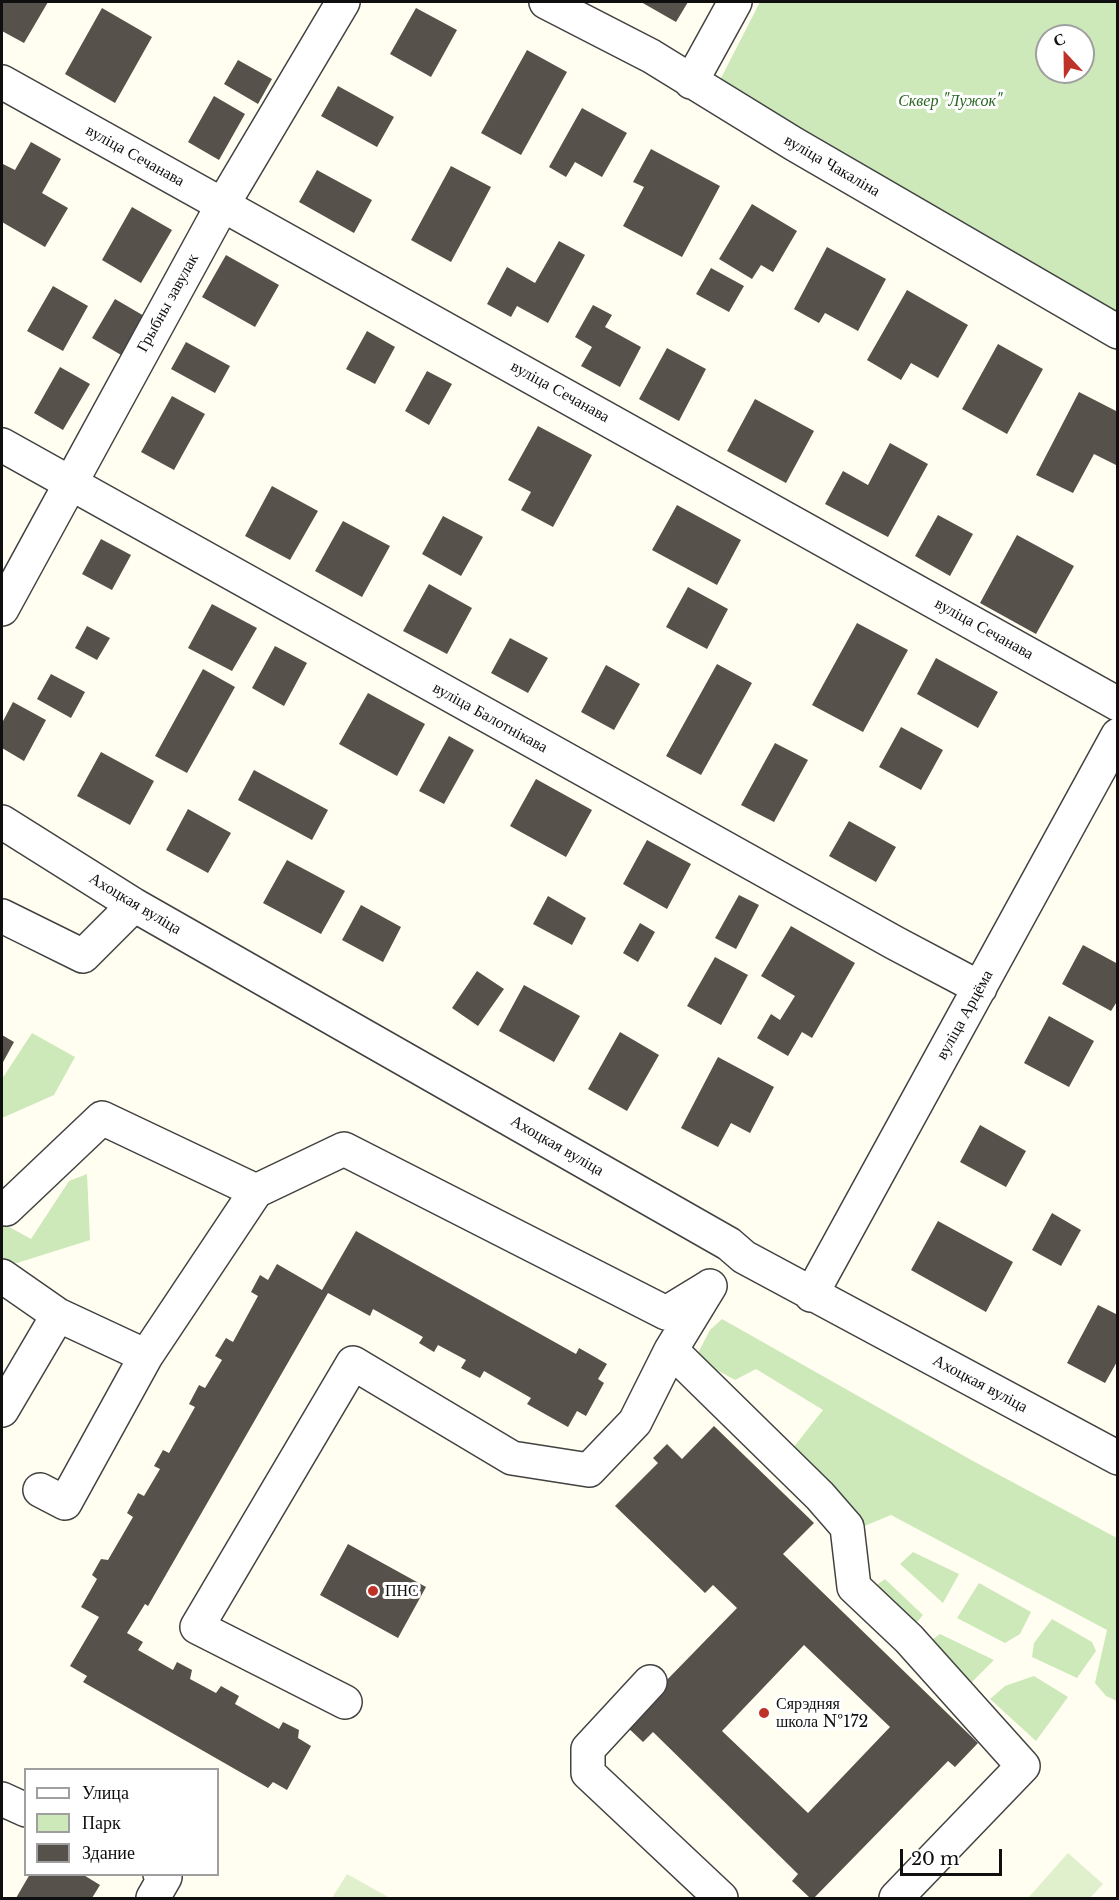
<!DOCTYPE html>
<html>
<head>
<meta charset="utf-8">
<style>
	body { margin:0 }
	#map { position:relative; width:1119px; height:1900px; overflow:hidden; background:#fffef1; font-family:"Libre Baskerville",serif }
	canvas { display:block }
	.frame { position:absolute; inset:0; border:3px solid #0f0f0f; pointer-events:none }
	.legend { position:absolute; left:24px; top:1768px; width:195px; height:108px; box-sizing:border-box; background:#fff; border:2px solid #9f9f9f; margin:0; padding:8px 10px; list-style:none; font-size:18px; color:#0f0f0f }
	.legend li { display:flex; align-items:center; gap:12px; height:30px }
	.legend b { width:30px; border:2px solid #9f9f9f }
	.north { position:absolute; left:1035px; top:24px; width:60px; height:60px; box-sizing:border-box; background:#fff; border:2px solid #9f9f9f; border-radius:50%; rotate:338deg; font-size:16px; font-weight:700; line-height:24px; text-align:center; color:#0f0f0f }
	.north::after { content:''; display:block; margin:auto; width:21px; height:27px; background:#be3228; clip-path:polygon(50% 0,100% 100%,50% 72%,0 100%) }
	.scale { position:absolute; left:900px; top:1849px; width:102px; height:27px; box-sizing:border-box; border:3px solid #0f0f0f; border-top:0; padding-left:8px; font-size:18px; line-height:21px; white-space:nowrap; color:#0f0f0f; -webkit-text-stroke:4px #fff; paint-order:stroke }
</style>
</head>
<body>
<div id="map">
<canvas width="1119" height="1900"></canvas>
<div class="frame"></div>
<ul class="legend">
<li><b style="height:8px;background:#fff"></b>Улица</li>
<li><b style="height:16px;background:#cde9ba"></b>Парк</li>
<li><b style="height:16px;background:#57514b"></b>Здание</li>
</ul>
<div class="north">С</div>
<div class="scale">20 m</div>
</div>
<script>
const ctx = document.querySelector('canvas').getContext('2d');
ctx.lineJoin = 'round';
function fillPath(path, color) {
  ctx.fillStyle = color;
  ctx.fill(path, 'evenodd');
}
function poly(rows) {
  const path = new Path2D();
  for (const r of rows) {
    path.moveTo(r[0], r[1]);
    for (let i = 2; i < r.length; i += 2) path.lineTo(r[i], r[i + 1]);
  }
  return path;
}
function stroke(path, color, width, dash) {
  ctx.strokeStyle = color;
  ctx.lineWidth = width;
  ctx.lineCap = dash ? 'butt' : 'round';
  ctx.setLineDash(dash || []);
  ctx.stroke(path);
}
function label(font, color, halo, rows, align = 'center') {
  ctx.font = font + ' "Libre Baskerville",serif';
  ctx.lineWidth = 6;
  ctx.setLineDash([]);
  ctx.textBaseline = 'middle';
  ctx.strokeStyle = halo;
  ctx.fillStyle = color;
  for (const [text, x, y, turn = 0] of rows) {
    ctx.save();
    ctx.translate(x, y);
    ctx.rotate((+turn || 0) * Math.PI / 180);
    ctx.textAlign = isNaN(turn) ? turn : align;
    if (halo) ctx.strokeText(text, 0, 0);
    ctx.fillText(text, 0, 0);
    ctx.restore();
  }
}
fillPath(poly([
	[760,2,1117,2,1117,313,720,80],
	[1047,36,1083,36,1083,72,1047,72],
	[32,1033,75,1057,54,1095,2,1118,2,1079],
	[87,1174,90,1240,17,1263,2,1264,2,1223,31,1239,69,1181],
	[722,1319,973,1461,1117,1538,1117,1701,1106,1696,1095,1683,1107,1630,891,1515,855,1530,789,1453,823,1410,756,1369,735,1380,703,1362,698,1353,710,1330],
	[913,1552,959,1574,943,1603,900,1564],
	[885,1579,923,1615,911,1629,871,1589],
	[979,1583,1031,1612,1020,1634,1005,1643,957,1618],
	[1052,1619,1092,1642,1096,1651,1077,1678,1032,1657,1034,1643],
	[940,1634,994,1660,971,1683,929,1642],
	[1034,1676,1068,1697,1036,1741,990,1699,1005,1686]
]), '#cde9ba');
fillPath(poly([
	[1068,1853,1103,1884,1090,1898,1028,1898],
	[347,1874,390,1898,332,1898]
]), '#e0f0cc');
fillPath(poly([
	[2,2,48,2,24,43,2,31],
	[641,2,688,2,676,22],
	[102,8,152,37,115,103,65,74],
	[416,8,457,30,431,77,390,54],
	[527,50,567,72,521,155,481,133],
	[238,60,272,79,258,104,224,84],
	[338,86,394,117,377,147,321,116],
	[214,96,245,114,219,160,188,142],
	[582,108,627,133,602,177,575,162,566,177,549,167],
	[31,142,61,159,42,193,68,208,45,247,2,222,2,167,3,164,15,170],
	[651,149,720,186,682,257,623,226,644,187,633,182],
	[451,166,491,187,451,262,411,240],
	[317,170,372,200,354,233,299,202],
	[752,204,797,231,773,272,761,265,752,279,719,259],
	[132,207,172,230,141,283,102,260],
	[559,241,585,255,548,323,517,306,511,317,487,304,507,267,535,283],
	[827,247,886,279,858,331,825,313,819,323,794,309],
	[226,255,279,285,255,327,202,297],
	[711,268,744,286,729,312,696,294],
	[53,286,88,306,63,351,27,331],
	[907,290,968,325,938,378,911,363,901,380,867,360],
	[115,299,151,320,128,359,92,338],
	[593,305,612,315,605,327,641,347,620,387,581,366,592,347,575,337],
	[367,331,395,347,375,384,346,369],
	[186,342,230,366,215,393,171,369],
	[998,344,1043,369,1007,434,962,409],
	[667,348,706,369,679,421,639,399],
	[60,367,90,384,63,430,34,413],
	[427,371,452,384,429,425,405,411],
	[1079,392,1118,412,1118,466,1094,454,1073,493,1036,475],
	[172,396,205,414,174,470,141,452],
	[755,399,814,431,786,483,727,451],
	[538,426,592,455,553,527,521,510,531,492,508,480],
	[890,443,928,464,888,537,825,504,843,471,868,485],
	[272,486,318,511,290,560,245,536],
	[677,505,741,540,717,585,652,550],
	[938,515,973,534,950,576,915,556],
	[443,516,483,537,461,576,422,554],
	[343,521,390,546,362,597,315,571],
	[1017,535,1074,566,1036,634,980,603],
	[101,539,131,555,112,590,82,574],
	[429,584,472,608,447,654,403,631],
	[688,587,728,609,707,649,666,627],
	[212,604,257,628,232,671,188,648],
	[857,623,908,650,863,732,812,705],
	[87,626,110,638,97,660,75,648],
	[510,638,548,658,528,693,491,673],
	[275,646,307,663,284,706,252,688],
	[936,658,998,692,978,728,917,694],
	[717,664,752,683,701,775,666,756],
	[606,665,640,684,614,730,581,712],
	[203,669,235,687,187,773,155,756],
	[51,674,85,692,71,718,37,699],
	[368,693,425,724,397,776,339,744],
	[13,702,46,720,24,761,2,748,2,723],
	[901,727,943,750,921,790,879,767],
	[449,736,474,750,444,804,419,791],
	[775,743,808,760,774,822,741,805],
	[101,752,154,781,130,825,77,796],
	[254,770,328,810,312,840,238,800],
	[536,779,592,810,566,857,510,826],
	[188,809,231,833,208,873,166,850],
	[849,821,896,847,876,882,829,856],
	[647,840,691,864,667,909,623,884],
	[287,860,345,891,321,934,263,903],
	[739,895,759,905,736,949,715,938],
	[548,896,586,918,572,945,533,924],
	[361,905,401,927,383,962,342,940],
	[640,923,655,932,638,962,623,953],
	[791,926,855,963,812,1038,802,1032,788,1056,757,1038,771,1014,780,1020,795,996,761,976],
	[1083,945,1118,964,1118,1000,1111,1011,1062,984],
	[715,957,748,975,721,1025,687,1006],
	[477,971,504,989,478,1026,452,1008],
	[524,985,580,1016,554,1062,499,1031],
	[1049,1016,1094,1041,1069,1087,1024,1063],
	[620,1032,659,1055,627,1111,588,1089],
	[2,1035,14,1042,2,1064],
	[718,1057,774,1087,750,1133,731,1123,718,1147,681,1128],
	[980,1125,1026,1151,1006,1187,960,1162],
	[1052,1213,1081,1230,1061,1266,1032,1250],
	[938,1221,1013,1262,986,1312,911,1270],
	[356,1231,576,1354,579,1348,607,1364,598,1379,604,1383,586,1416,577,1411,568,1427,527,1404,531,1398,484,1371,480,1378,461,1368,466,1360,438,1345,434,1352,419,1343,423,1337,373,1309,370,1316,328,1293,148,1606,145,1604,127,1633,143,1642,138,1650,173,1670,177,1662,192,1670,190,1679,216,1693,221,1686,239,1696,235,1704,279,1729,283,1722,299,1730,298,1738,311,1746,287,1790,273,1782,268,1788,83,1682,87,1676,70,1666,99,1617,81,1607,97,1579,92,1575,101,1559,108,1560,133,1517,127,1513,138,1493,144,1496,160,1469,154,1466,163,1450,169,1453,195,1407,189,1404,199,1385,205,1388,222,1360,215,1356,226,1338,233,1342,258,1296,251,1292,260,1275,268,1280,277,1264,322,1290],
	[1098,1305,1118,1315,1118,1360,1105,1383,1067,1363],
	[714,1426,814,1523,783,1554,978,1743,955,1767,948,1761,814,1898,810,1898,792,1881,798,1874,653,1732,643,1742,624,1724,737,1608,713,1585,705,1593,615,1506,658,1463,653,1458,667,1444,682,1459],
	[804,1645,890,1727,808,1813,722,1731],
	[348,1544,426,1587,398,1638,320,1595],
	[30,1874,82,1874,100,1885,92,1898,16,1898]
]), '#57514b');
const minor = poly([
	[546,2,651,56,794,144,1118,332],
	[2,82,1118,704],
	[691,82,735,2],
	[2,445,895,943,980,988],
	[2,609,223,204,343,2],
	[2,822,134,905,729,1244,744,1257,1118,1458],
	[2,916,83,956,134,905],
	[2,1207,6,1209,102,1118,256,1191,344,1149,666,1313,707,1288],
	[2,1276,58,1315,2,1410],
	[811,1295,1118,735],
	[58,1315,146,1356],
	[671,1350,820,1496,847,1527,854,1587,909,1639,1023,1766,896,1898],
	[40,1490,65,1503,146,1356,256,1191],
	[650,1682,588,1749,588,1773,721,1898],
	[345,1702,197,1627,353,1363,512,1458,589,1470,635,1422,671,1350,710,1286],
	[2,1799,26,1810],
	[153,1898,165,1877,160,1874]
]);
stroke(minor, '#424242', 36);
stroke(minor, '#fff', 33);
for (const [x, y, r, color] of [
	[373,1591,6,"#be3228"],
	[764,1713,6,"#be3228"]
]) {
  const dot = new Path2D();
  dot.arc(x, y, r, 0, 2 * Math.PI);
  ctx.fillStyle = color;
  ctx.fill(dot);
  stroke(dot, '#fff', 2);
}
label('italic 16px', '#26661f', '#fff', [
	["Сквер \"Лужок\"",950,101]
]);
label('16px', '#0f0f0f', '#fff', [
	["вуліца Сечанава",135,156,29],
	["вуліца Чакаліна",832,166,30],
	["Грыбны завулак",168,303,-61],
	["вуліца Сечанава",560,392,29],
	["вуліца Сечанава",984,629,29],
	["вуліца Балотнікава",490,718,29],
	["Ахоцкая вуліца",135,904,31],
	["вуліца Арцёма",965,1015,-61],
	["Ахоцкая вуліца",557,1146,30],
	["Ахоцкая вуліца",980,1384,28]
]);
label('16px', '#0f0f0f', '#fff', [
	["ПНС",385,1591],
	["Сярэдняя",776,1704],
	["школа №172",776,1722]
], 'left');
</script>
</body>
</html>
